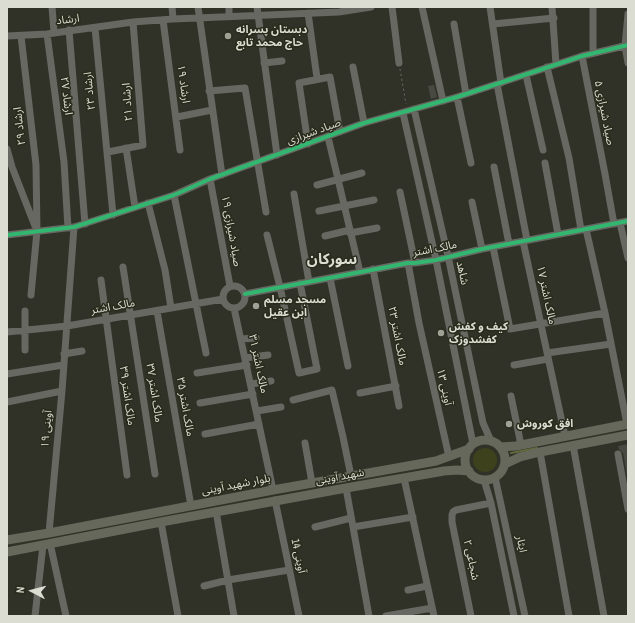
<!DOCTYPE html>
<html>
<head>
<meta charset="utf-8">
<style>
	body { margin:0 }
	#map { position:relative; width:635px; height:623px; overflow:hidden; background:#303228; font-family:"Archivo Narrow",sans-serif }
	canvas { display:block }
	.frame { position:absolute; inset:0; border:8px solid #dbddd3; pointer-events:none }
	.north { position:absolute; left:12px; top:571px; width:40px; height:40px; -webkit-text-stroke:3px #292b1b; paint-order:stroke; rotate:276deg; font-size:11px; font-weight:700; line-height:16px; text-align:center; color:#dbddd3 }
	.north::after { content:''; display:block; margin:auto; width:14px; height:18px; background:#dbddd3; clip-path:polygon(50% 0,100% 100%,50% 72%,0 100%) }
</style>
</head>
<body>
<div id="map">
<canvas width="635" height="623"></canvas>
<div class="frame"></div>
<div class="north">N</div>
</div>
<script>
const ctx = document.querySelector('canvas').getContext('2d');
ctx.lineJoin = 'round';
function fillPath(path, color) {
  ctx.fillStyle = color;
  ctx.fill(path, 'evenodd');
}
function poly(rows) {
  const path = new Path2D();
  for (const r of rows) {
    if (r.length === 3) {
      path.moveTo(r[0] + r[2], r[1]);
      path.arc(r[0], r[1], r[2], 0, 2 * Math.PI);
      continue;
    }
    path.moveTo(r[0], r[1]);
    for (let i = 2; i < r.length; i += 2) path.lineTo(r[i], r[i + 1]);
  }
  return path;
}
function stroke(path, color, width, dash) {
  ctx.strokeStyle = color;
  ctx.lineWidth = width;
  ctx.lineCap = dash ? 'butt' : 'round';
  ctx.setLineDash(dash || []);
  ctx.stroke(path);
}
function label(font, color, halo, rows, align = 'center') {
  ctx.font = font + ' "Archivo Narrow","Noto Sans Arabic",sans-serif';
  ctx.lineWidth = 3;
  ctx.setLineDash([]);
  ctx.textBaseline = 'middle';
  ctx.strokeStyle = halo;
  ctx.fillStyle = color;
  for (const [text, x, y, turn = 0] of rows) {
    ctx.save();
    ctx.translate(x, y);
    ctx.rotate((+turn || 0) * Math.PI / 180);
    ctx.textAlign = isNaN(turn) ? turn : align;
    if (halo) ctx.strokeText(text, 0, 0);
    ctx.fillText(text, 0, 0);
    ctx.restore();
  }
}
fillPath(poly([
	[485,460,12]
]), '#3d421c');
stroke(poly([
	[511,453,537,448]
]), '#636a3b', 2);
fillPath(poly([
	[434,85,437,97,431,99,428,86],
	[628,444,628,481,623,453,619,449,618,446]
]), '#484942');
stroke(poly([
	[400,69,406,104]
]), '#6c6d67', 1, [2, 3]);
stroke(poly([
	[52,7,54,32],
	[172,7,173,19],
	[198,7,222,175],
	[229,7,229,16],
	[257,7,277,155],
	[392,7,399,63],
	[422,7,443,101],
	[490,7,501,83],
	[552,7,556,64],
	[593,7,593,53],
	[308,13,317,78],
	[628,14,625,46,628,63],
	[163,20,180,150],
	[454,24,466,94],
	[493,24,554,18],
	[95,28,113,215],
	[69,30,85,224],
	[47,34,64,162,68,228],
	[7,36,47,34,133,22,173,19,339,12,371,7],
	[21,36,36,165,37,231,31,295],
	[582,56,605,174,614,224],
	[264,63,282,61],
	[353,67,364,123],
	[547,67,569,158,581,230],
	[526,75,543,150],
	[497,84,527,240],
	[209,91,245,88,266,212],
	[457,97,471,163],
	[414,109,448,256,483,423,491,441],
	[403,113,436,260,473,444],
	[177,117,212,110],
	[328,137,360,272],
	[308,144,299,83,330,77,340,132],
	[126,148,135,207],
	[7,149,12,167,35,226],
	[108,152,143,145,133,22],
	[545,163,558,234],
	[494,167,509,244],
	[210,179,230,286],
	[317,185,362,173],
	[400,192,415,263],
	[294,194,309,282],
	[174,195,206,353],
	[472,202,482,249],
	[148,203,165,270,171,308],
	[319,211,374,200],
	[620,223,628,258],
	[586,229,605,313,627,424],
	[350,233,377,228],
	[7,235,74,227,174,195,210,179,364,123,457,97,582,56,628,45],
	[267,235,280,287,299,373,317,369,300,283],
	[325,236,350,230],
	[523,241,565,436],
	[493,247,510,329,605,313],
	[408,263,419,323,449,457],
	[123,267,155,474],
	[373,269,399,406],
	[330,278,348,366],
	[101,280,127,475],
	[234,297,11],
	[245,294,408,263,415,263,436,260,482,249,628,221],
	[234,308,273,490],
	[157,311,191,506],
	[7,332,67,326,223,299],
	[241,339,256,338],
	[25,350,25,311],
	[547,353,611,344],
	[64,354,82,351],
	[245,358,268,355],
	[514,365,548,359],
	[197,373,247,365],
	[7,374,63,365],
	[251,384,271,381],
	[360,393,396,386],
	[511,396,521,445],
	[293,400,332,390,343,437,351,476],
	[7,402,62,391],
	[200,403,253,394],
	[257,411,281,407],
	[205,434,259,424],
	[305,443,312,483],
	[573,445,604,616],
	[540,452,569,616],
	[618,454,628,509],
	[495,477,525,616],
	[404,478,434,616],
	[484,480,491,503,514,616],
	[346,488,369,616],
	[275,500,299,616],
	[216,511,234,616],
	[161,522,178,616],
	[315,527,351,518],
	[353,527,413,517],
	[49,533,62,391,74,227],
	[50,543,66,616],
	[204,586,228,580,289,570],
	[408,590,427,586],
	[35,616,43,545],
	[386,616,432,608],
	[471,616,452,522,452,515,453,512,456,510,491,503]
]), '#666861', 7);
stroke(poly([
	[485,460,20],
	[500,447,516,446,628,424],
	[505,464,520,457,540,452,628,435],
	[7,540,49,533,273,490,436,461,469,449],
	[7,552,161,522,346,488,444,471,457,470,469,471]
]), '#66685c', 9);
stroke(poly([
	[7,235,74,227,174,195,210,179,364,123,457,97,582,56,628,45],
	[245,294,408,263,415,263,436,260,482,249,628,221]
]), '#33b770', 4);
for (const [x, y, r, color] of [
	[228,36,4,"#9fa197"],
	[256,306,4,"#9fa197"],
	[441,333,4,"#9fa197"],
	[509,424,4,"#9fa197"]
]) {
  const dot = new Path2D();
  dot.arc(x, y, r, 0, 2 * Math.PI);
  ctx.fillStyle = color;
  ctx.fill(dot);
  stroke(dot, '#292b1b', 1.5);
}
label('11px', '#dbddd3', '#292b1b', [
	["ارشاد",68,20,-7],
	["ارشاد ۱۹",183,84,82],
	["ارشاد ۲۳",90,91,-96],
	["ارشاد ۲۷",66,96,83],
	["ارشاد ۲۱",128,102,-94],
	["صیاد شیرازی ۵",604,113,79],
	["ارشاد ۲۹",20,126,-97],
	["صیاد شیرازی",314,132,-20],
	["صیاد شیرازی ۱۹",231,231,80],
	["مالک اشتر",435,249,-11],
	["شاهد",462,273,78],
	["مالک اشتر ۱۷",546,295,78],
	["مالک اشتر",113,307,-10],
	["مالک اشتر ۲۳",397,336,79],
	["مالک اشتر ۳۱",258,364,78],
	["آوینی ۱۳",444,387,77],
	["مالک اشتر ۳۷",154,393,81],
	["مالک اشتر ۳۹",127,396,82],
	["مالک اشتر ۳۵",185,407,80],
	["آوینی ۱۹",47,429,-85],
	["شهید آوینی",340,477,-10],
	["بلوار شهید آوینی",236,485,-11],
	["ایثار",521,544,78],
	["آوینی 14",298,556,78],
	["شجاعی ۲",471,560,78]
]);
label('bold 11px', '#dbddd3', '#292b1b', [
	["دبستان پسرانه",236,30],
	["حاج محمد تابع",236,43],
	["مسجد مسلم",264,300],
	["ابن عقیل",264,313],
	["کیف و کفش",449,327],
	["کفشدوزک",449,340],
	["افق کوروش",517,424]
], 'left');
label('bold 15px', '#dbddd3', '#292b1b', [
	["سورکان",332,260]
]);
</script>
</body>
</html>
